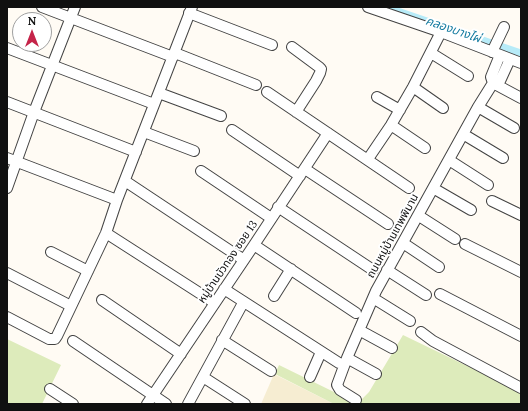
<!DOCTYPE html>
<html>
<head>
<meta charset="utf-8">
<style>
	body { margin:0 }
	#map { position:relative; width:528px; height:411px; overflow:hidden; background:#fffbf4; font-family:Lora,serif }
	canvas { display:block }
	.frame { position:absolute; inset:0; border:8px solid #101010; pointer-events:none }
	.north { position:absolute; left:12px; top:12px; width:40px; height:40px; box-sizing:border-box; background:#fff; border:1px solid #9f9f9f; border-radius:50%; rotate:0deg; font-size:11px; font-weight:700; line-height:16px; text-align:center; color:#101010 }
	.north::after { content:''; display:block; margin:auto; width:14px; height:18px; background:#c52449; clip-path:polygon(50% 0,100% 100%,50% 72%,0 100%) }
</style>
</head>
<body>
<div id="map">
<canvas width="528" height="411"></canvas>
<div class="frame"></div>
<div class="north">N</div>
</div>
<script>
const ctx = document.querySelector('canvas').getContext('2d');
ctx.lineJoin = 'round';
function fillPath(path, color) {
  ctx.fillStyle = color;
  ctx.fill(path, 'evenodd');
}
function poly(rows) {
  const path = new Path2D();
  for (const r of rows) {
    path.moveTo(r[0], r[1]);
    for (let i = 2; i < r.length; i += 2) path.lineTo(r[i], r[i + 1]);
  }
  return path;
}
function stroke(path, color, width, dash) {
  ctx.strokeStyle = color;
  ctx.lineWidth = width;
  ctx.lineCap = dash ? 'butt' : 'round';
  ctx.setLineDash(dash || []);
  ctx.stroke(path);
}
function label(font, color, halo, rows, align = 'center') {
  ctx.font = font + ' Lora,"Noto Sans Thai",serif';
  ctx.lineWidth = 4;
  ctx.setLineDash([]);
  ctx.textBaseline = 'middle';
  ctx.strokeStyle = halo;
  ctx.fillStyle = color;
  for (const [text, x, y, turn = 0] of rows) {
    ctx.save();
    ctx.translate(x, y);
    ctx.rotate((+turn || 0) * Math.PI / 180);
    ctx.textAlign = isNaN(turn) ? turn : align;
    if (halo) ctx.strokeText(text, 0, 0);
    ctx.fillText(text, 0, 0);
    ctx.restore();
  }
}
fillPath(poly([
	[274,374,334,404,261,404]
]), '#f6edd2');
fillPath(poly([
	[403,335,521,392,521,404,357,404,369,392],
	[7,339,61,365,42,404,7,404],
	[279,365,334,392,356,404,334,404,275,374]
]), '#ddebbb');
stroke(poly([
	[386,7,521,53]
]), '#b7ebf8', 7);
const minor = poly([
	[42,7,173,57],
	[368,7,441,32,521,63],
	[189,13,272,45],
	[292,47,319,67,321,69,320,73,316,81,296,112],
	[7,48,154,104],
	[492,52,504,27],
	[175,53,256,85],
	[431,53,468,76],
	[493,83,521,98],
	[493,83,491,77,500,55],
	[413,87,443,108],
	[267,92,409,188],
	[159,93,221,116],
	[377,97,400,110],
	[7,102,136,152],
	[478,107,514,128],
	[391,125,425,148],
	[232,130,300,176],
	[144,132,194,151],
	[463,134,503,158],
	[7,158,117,200],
	[368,159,391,125,413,87,441,32],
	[449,160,488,185],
	[305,169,388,224],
	[201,171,271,218],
	[125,181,244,260],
	[7,188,34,112,75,7],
	[433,188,471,210],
	[492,201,521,215],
	[278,207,373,270],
	[419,216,455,239],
	[106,233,215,303],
	[403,243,439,267],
	[465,244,521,272],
	[254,245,356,313],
	[51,252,88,271],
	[387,270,426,295],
	[7,273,71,306],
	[224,289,339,363],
	[440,294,521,336],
	[274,296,291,269],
	[373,298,410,321],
	[102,300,181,354],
	[7,317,49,339,55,339,57,336,106,233,117,200,192,7],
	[359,330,392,348],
	[421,332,433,341,521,388],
	[222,340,271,371],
	[73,341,166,404],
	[347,358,376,374],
	[203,377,245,404],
	[310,377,321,352],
	[50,389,73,404],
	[356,400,340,390,337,385,347,358,376,291,478,107,493,83,500,81,510,59],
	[147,404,254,245,328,133],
	[188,404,243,303]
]);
stroke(minor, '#434343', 12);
stroke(minor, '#fff', 10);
label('11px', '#101010', '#fff', [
	["ถนนหมู่บ้านเทพพิมาน",393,236,-61],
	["หมู่บ้านบัวทอง ซอย 13",228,262,-56]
]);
label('italic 12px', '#157ba0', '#fff', [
	["คลองบางไผ่",453,30,19]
]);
</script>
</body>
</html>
